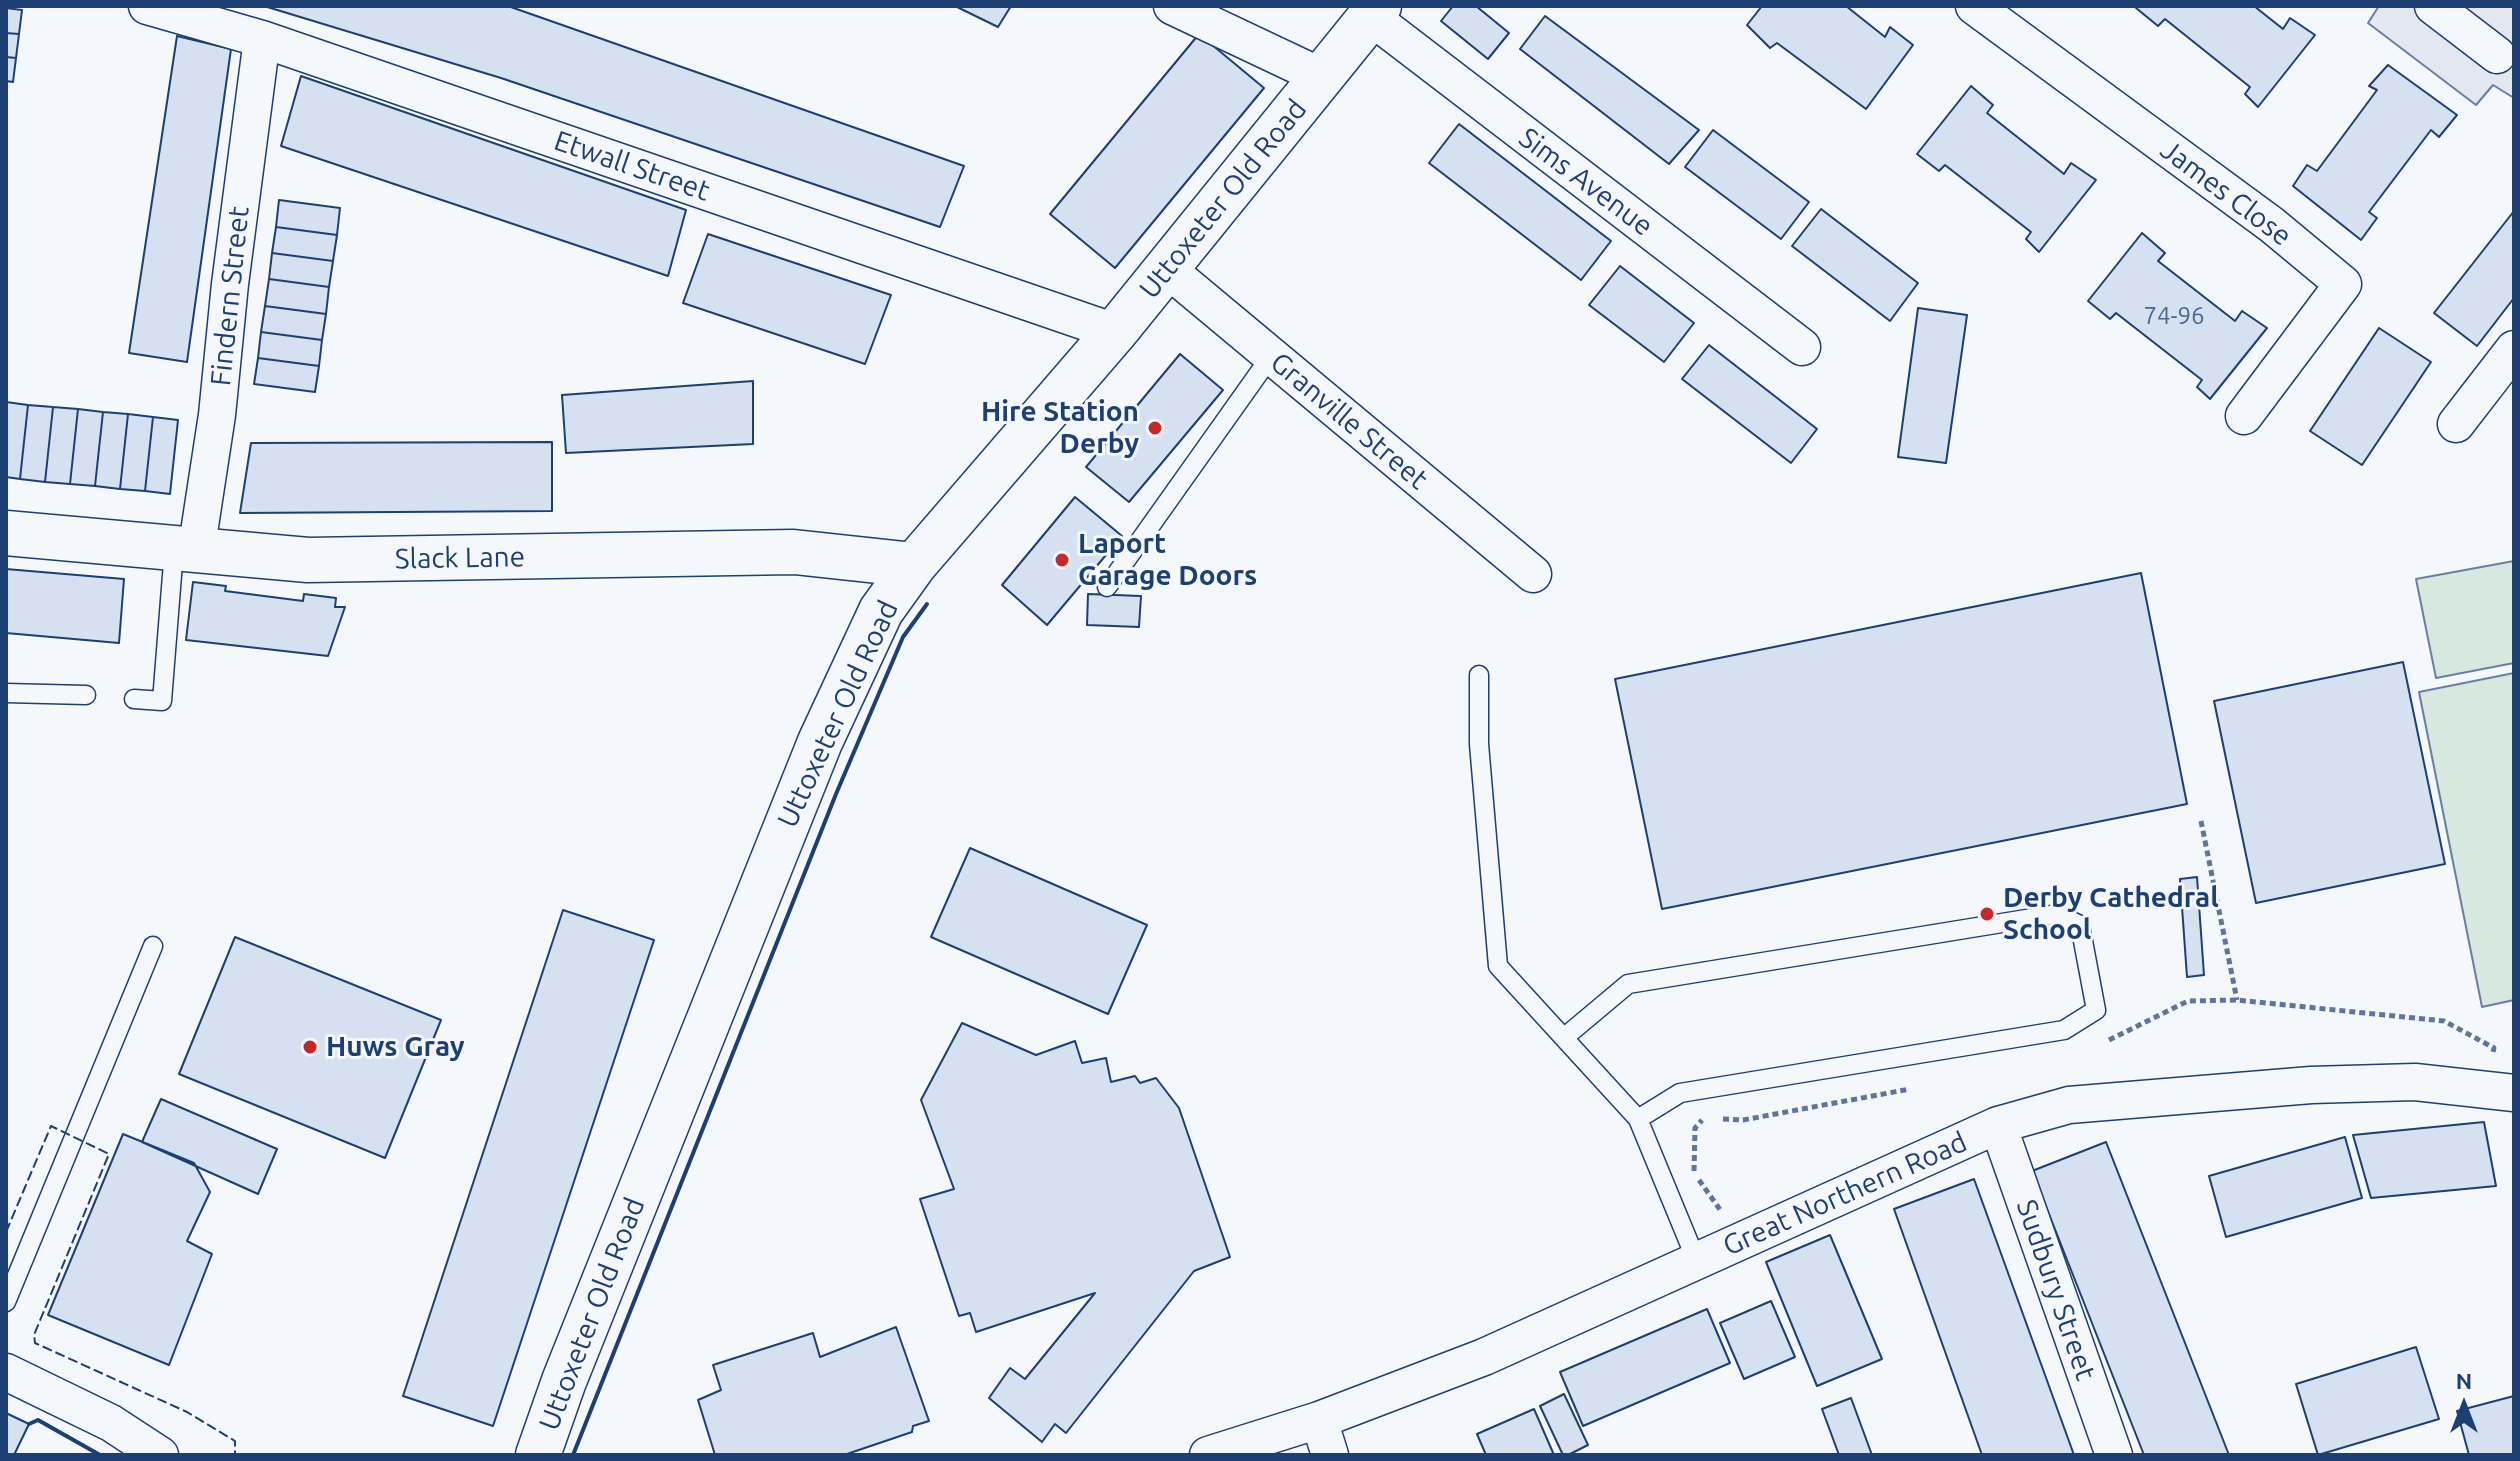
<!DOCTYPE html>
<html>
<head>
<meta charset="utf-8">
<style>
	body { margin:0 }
	#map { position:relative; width:2520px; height:1461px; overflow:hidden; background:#f4f7fb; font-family:Ubuntu,sans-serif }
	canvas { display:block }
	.frame { position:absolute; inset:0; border:8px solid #1d3f73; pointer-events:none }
	.north { position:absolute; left:2424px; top:1365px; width:80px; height:80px; -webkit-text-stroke:6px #f4f7fb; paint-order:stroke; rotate:0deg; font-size:22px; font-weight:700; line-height:32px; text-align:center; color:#1d3f73 }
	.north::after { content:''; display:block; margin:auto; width:28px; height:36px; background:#1d3f73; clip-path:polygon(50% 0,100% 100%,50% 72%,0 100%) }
</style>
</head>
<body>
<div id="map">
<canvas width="2520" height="1461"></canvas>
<div class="frame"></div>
<div class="north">N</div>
</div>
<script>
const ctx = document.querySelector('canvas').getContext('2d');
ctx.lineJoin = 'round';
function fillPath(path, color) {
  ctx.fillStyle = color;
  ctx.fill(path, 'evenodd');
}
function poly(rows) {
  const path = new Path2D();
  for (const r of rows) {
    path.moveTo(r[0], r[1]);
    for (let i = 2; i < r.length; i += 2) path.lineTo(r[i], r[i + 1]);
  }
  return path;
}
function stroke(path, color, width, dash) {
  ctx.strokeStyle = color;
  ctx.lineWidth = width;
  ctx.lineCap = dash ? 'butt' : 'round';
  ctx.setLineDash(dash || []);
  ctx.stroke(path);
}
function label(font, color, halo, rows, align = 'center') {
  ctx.font = font + ' Ubuntu,sans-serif';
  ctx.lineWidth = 6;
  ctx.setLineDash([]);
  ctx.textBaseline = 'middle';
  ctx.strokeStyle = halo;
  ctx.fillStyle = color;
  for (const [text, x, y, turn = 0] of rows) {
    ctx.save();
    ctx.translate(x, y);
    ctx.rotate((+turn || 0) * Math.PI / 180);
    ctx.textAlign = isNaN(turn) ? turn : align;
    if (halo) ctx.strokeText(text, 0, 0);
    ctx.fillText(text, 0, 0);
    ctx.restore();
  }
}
const green = poly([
	[2514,561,2514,663,2436,678,2416,579,2514,561],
	[2514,673,2514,1000,2482,1007,2419,692,2514,673]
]);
fillPath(green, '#d7e8df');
stroke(green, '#687fa3', 2);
const parking = poly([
	[2379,6,2514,6,2514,98,2493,85,2476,105,2368,23,2379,6]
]);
fillPath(parking, '#e3e8f0');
stroke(parking, '#687fa3', 2);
const building = poly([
	[264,6,508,6,964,166,940,227,501,78,264,6],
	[955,6,1011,6,998,27,955,6],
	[1453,6,1476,6,1509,33,1488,59,1441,21,1453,6],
	[1762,6,1846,6,1885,37,1890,27,1913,45,1866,109,1777,43,1770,48,1747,25,1762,6],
	[2138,6,2254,6,2283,29,2290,18,2315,35,2258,107,2245,94,2250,87,2165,19,2158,26,2136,8,2138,6],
	[6,8,22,10,19,34,6,33,6,8],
	[1545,16,1699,130,1669,164,1520,49,1545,16],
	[6,33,19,34,16,58,6,57,6,33],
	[1199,34,1264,88,1115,268,1050,214,1199,34],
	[177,36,231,49,187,362,129,353,177,36],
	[6,57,16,58,13,82,6,81,6,57],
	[2388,65,2457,115,2439,137,2431,130,2369,212,2377,218,2361,240,2293,186,2307,165,2317,171,2377,90,2369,86,2388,65],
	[301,76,686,210,668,276,281,146,301,76],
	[1971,86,1993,105,1987,113,2064,174,2071,163,2096,180,2039,252,2026,239,2031,232,1945,165,1939,171,1917,154,1971,86],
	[1459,124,1611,241,1581,280,1429,163,1459,124],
	[1713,130,1809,202,1781,239,1685,167,1713,130],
	[279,200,340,208,337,235,276,227,279,200],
	[1821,209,1918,283,1890,321,1792,246,1821,209],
	[2514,211,2514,298,2477,346,2434,313,2514,211],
	[276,227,337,235,333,261,272,253,276,227],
	[2142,233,2165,253,2158,261,2235,321,2242,311,2267,328,2210,399,2197,387,2202,380,2116,313,2110,319,2088,301,2142,233],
	[708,234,891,295,865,364,683,303,708,234],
	[272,253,333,261,329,287,269,279,272,253],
	[1620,266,1694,323,1664,362,1589,305,1620,266],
	[269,279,329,287,326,314,265,306,269,279],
	[265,306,326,314,322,340,261,332,265,306],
	[1918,308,1967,315,1946,463,1898,457,1918,308],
	[2379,328,2431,362,2362,465,2310,431,2379,328],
	[261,332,322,340,319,366,258,358,261,332],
	[1709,345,1817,429,1791,463,1682,379,1709,345],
	[1180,354,1223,390,1129,502,1086,467,1180,354],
	[258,358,319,366,315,392,254,384,258,358],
	[753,381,753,444,566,453,562,395,753,381],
	[6,402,28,405,20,479,6,477,6,402],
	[28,405,53,407,45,482,20,479,28,405],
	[53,407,78,409,70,484,45,482,53,407],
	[78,409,103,412,95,486,70,484,78,409],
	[103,412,128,414,120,489,95,486,103,412],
	[128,414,153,417,145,491,120,489,128,414],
	[153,417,178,420,170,494,145,491,153,417],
	[552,442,552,511,240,513,251,443,552,442],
	[1075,497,1122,536,1047,625,1002,585,1075,497],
	[6,569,124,579,119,643,6,633,6,569],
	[2141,573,2187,804,1662,909,1615,679,2141,573],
	[193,582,226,586,225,591,303,601,304,594,336,598,335,607,345,607,328,656,186,640,193,582],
	[1088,594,1141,596,1139,627,1087,625,1088,594],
	[2403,662,2445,864,2256,903,2214,701,2403,662],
	[970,848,1147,925,1108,1014,931,937,970,848],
	[2197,877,2204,975,2187,977,2180,879,2197,877],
	[563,910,654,940,493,1426,403,1396,563,910],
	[235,937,441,1020,385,1158,179,1074,235,937],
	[962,1023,1036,1055,1075,1041,1082,1063,1106,1058,1111,1082,1135,1076,1140,1083,1156,1078,1179,1108,1230,1257,1194,1271,1066,1433,1055,1424,1042,1442,989,1398,1010,1368,1025,1379,1095,1293,976,1332,970,1313,959,1316,920,1199,954,1189,921,1100,962,1023],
	[161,1099,277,1149,258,1194,142,1142,161,1099],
	[2484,1122,2496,1186,2371,1198,2353,1135,2484,1122],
	[123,1134,194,1163,210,1192,187,1241,212,1254,169,1365,48,1315,123,1134],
	[2345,1137,2362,1198,2226,1237,2209,1176,2345,1137],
	[2106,1142,2229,1455,2144,1455,2032,1171,2106,1142],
	[1974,1179,2074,1455,1982,1455,1894,1209,1974,1179],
	[1830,1235,1882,1359,1817,1386,1766,1262,1830,1235],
	[1771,1301,1795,1357,1744,1379,1720,1323,1771,1301],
	[1707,1309,1730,1363,1583,1426,1560,1372,1707,1309],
	[896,1327,929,1421,913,1426,912,1432,844,1455,715,1455,698,1400,721,1390,713,1365,813,1333,820,1357,896,1327],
	[2416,1347,2439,1419,2318,1455,2296,1384,2416,1347],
	[1564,1394,1588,1445,1568,1455,1563,1455,1540,1406,1564,1394],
	[2514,1396,2514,1455,2469,1455,2457,1411,2514,1396],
	[1851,1398,1872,1455,1839,1455,1822,1409,1851,1398],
	[1534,1409,1554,1455,1486,1455,1477,1434,1534,1409],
	[6,1413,29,1424,14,1455,6,1455,6,1413]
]);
fillPath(building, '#d5e0f0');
stroke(building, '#1d3f73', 2);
const service = poly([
	[1107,587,1271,356],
	[1479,675,1479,744,1498,966,1638,1119,1697,1262],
	[6,693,86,695],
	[134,699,162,701,174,550],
	[1566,1036,1628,984,2057,914,2080,925,2096,1010,2064,1030,1680,1093,1638,1119],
	[6,1302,153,946]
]);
const minor = poly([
	[147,6,262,39,1115,332],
	[1172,6,1322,77],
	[1974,6,2272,225,2343,284,2244,416],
	[2433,6,2497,55],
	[1371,17,1802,347],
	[1166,268,1533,574],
	[2456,424,2514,349],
	[196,552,217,415,230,284,262,39],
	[1998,1125,2114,1455],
	[6,1372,111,1423,160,1455],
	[1319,1420,1330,1455],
	[1208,1455,1319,1420,1484,1357,1998,1125,2069,1105,2311,1085,2415,1082,2514,1093]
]);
const tertiary = poly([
	[6,533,308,560,794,552,914,565],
	[538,1455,564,1381,820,742,881,611,914,565,1115,332,1379,6]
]);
stroke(service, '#1d3f73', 21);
stroke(minor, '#1d3f73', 39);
stroke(tertiary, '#1d3f73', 47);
stroke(poly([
	[2201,821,2237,1000],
	[2109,1040,2188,1001,2237,1000,2444,1021,2494,1048,2493,1052],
	[1723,1119,1743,1120,1910,1089],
	[1694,1171,1695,1128,1702,1120],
	[1699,1180,1721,1211]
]), '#5e769c', 5, [6, 4]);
stroke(service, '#f4f7fb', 18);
stroke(minor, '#f4f7fb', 36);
stroke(tertiary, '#f4f7fb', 44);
stroke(poly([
	[6,1232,51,1126,109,1154,34,1335,35,1343,187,1412,235,1441,235,1455]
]), '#1d3f73', 2, [10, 4]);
stroke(poly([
	[29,1424,38,1420,100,1455],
	[573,1455,836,794,903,637,927,604]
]), '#1d3f73', 4);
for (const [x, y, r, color] of [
	[1155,428,8,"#c62828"],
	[1062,560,8,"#c62828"],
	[1987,914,8,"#c62828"],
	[310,1047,8,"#c62828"]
]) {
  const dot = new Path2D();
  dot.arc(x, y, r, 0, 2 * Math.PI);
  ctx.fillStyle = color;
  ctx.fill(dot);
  stroke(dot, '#f4f7fb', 3);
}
label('24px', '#4b6792', null, [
	["74-96",2174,316]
]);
label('28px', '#1d3f73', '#f4f7fb', [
	["Etwall Street",632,166,19],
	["Sims Avenue",1586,182,37],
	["James Close",2226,193,37],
	["Uttoxeter Old Road",1223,199,-51],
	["Findern Street",230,296,-84],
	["Granville Street",1349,421,40],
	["Slack Lane",460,558,-1],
	["Uttoxeter Old Road",838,714,-65],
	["Great Northern Road",1845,1194,-24],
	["Sudbury Street",2056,1290,71],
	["Uttoxeter Old Road",592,1314,-69]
]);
label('bold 28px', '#1d3f73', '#f4f7fb', [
	["Hire Station",1139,412,"right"],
	["Derby",1139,444,"right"],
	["Laport",1078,544],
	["Garage Doors",1078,576],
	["Derby Cathedral",2003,898],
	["School",2003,930],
	["Huws Gray",326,1047]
], 'left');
</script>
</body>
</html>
